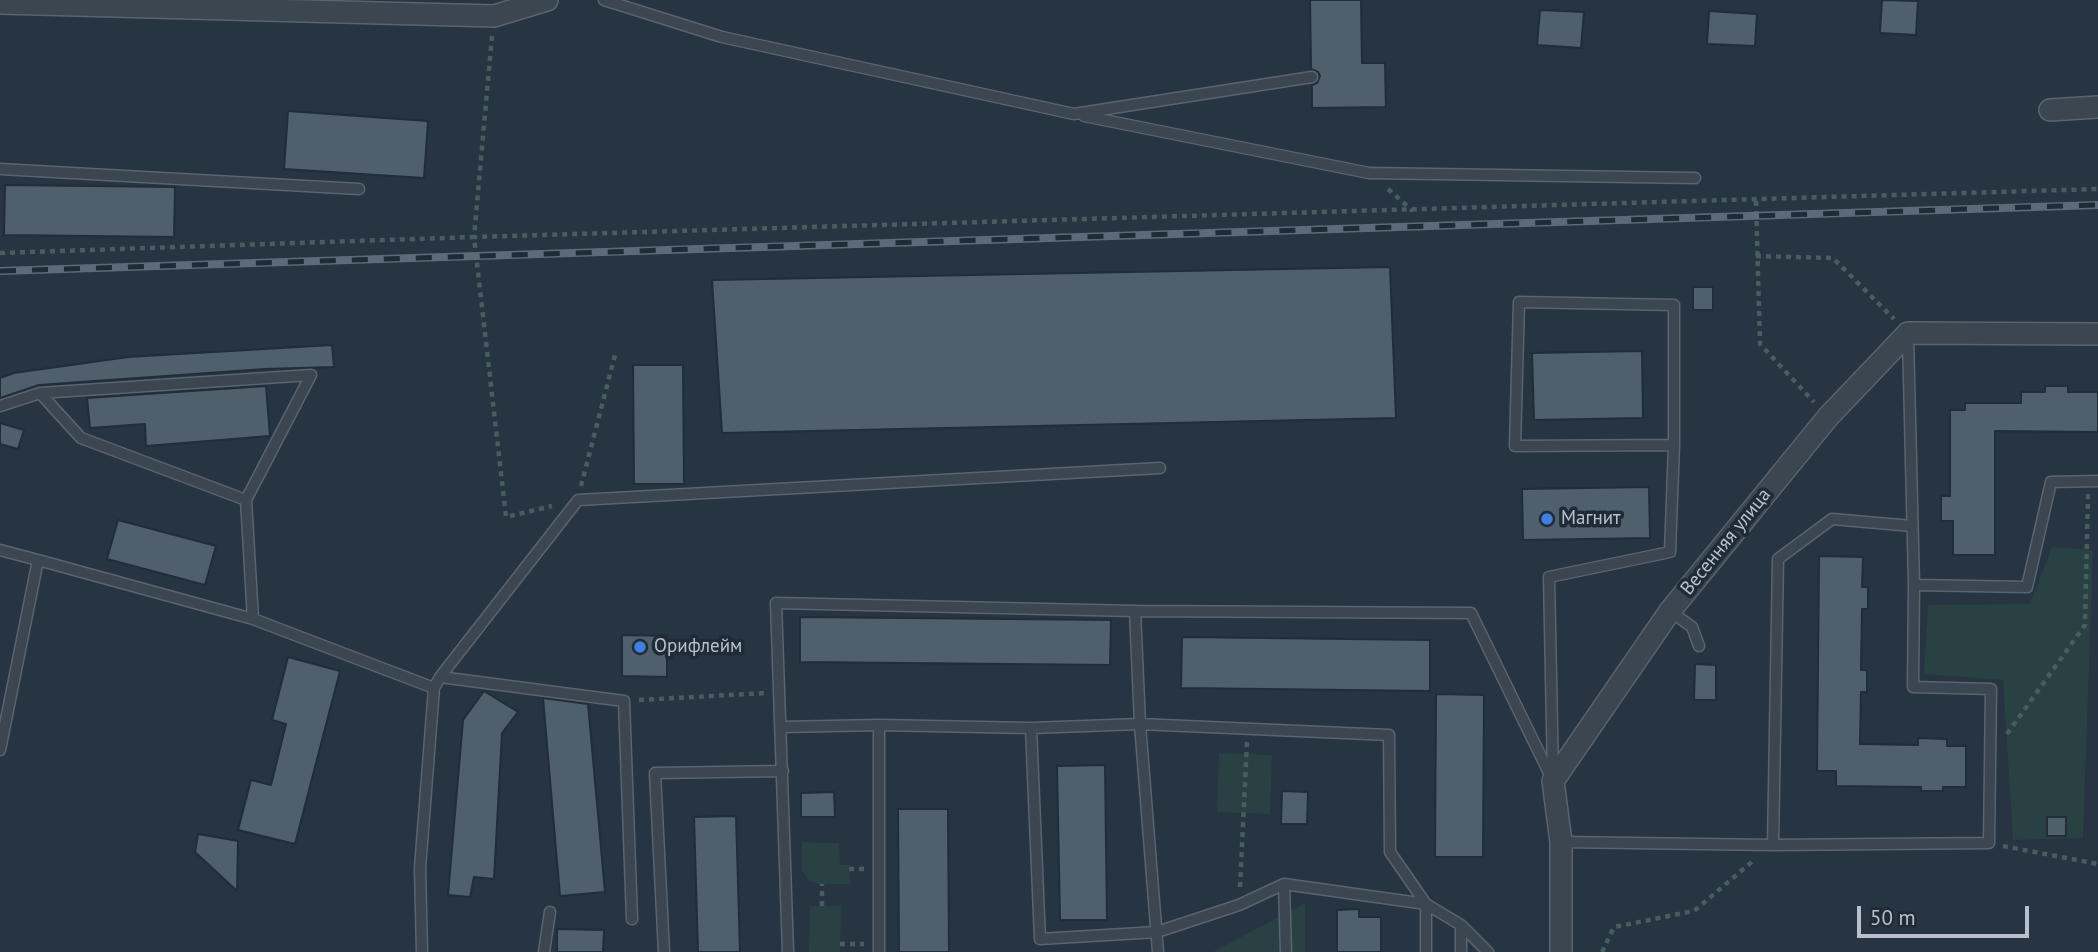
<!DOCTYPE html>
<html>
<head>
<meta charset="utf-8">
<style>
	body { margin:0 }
	#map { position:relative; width:2098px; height:952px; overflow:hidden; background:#273441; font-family:"PT Sans",sans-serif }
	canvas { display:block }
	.scale { position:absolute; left:1857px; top:906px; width:172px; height:32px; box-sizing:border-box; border:4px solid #b8c1cb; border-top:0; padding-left:9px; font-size:21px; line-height:24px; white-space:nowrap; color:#b8c1cb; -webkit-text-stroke:5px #1f2b36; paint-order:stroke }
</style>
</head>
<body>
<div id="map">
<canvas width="2098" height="952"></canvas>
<div class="scale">50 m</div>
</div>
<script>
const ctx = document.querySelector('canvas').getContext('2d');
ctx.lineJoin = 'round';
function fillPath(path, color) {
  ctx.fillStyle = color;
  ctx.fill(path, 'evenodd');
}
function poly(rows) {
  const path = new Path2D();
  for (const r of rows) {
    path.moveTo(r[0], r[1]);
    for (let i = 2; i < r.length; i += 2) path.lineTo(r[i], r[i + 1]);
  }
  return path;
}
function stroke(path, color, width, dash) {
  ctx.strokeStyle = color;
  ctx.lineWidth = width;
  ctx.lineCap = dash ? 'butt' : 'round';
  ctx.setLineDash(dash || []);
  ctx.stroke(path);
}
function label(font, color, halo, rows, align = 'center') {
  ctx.font = font + ' "PT Sans",sans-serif';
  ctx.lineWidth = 7;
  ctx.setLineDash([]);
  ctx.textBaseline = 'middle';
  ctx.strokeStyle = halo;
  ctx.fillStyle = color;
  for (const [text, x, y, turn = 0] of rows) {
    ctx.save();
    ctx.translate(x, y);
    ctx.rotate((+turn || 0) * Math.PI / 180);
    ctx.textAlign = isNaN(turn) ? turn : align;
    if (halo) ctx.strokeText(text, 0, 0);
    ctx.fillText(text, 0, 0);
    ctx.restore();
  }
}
fillPath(poly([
	[2052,547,2093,550,2083,838,2013,840,2003,680,1924,674,1928,605,2030,604],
	[1219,753,1272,755,1270,814,1217,812],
	[802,842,839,843,840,865,849,865,850,884,820,884,809,881,802,871],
	[1305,903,1305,952,1213,952],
	[810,906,841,906,840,952,809,952]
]), '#294142');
const building = poly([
	[1310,0,1361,0,1362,63,1385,63,1386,107,1312,108,1312,85,1317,83,1320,76,1318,72,1311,69,1310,0],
	[1882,0,1918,1,1916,35,1880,33,1882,0],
	[1540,10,1584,12,1581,48,1537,45,1540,10],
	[1709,11,1757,14,1755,46,1707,44,1709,11],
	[288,111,428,121,424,178,284,169,288,111],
	[5,185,175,187,174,237,4,235,5,185],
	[1390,267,1396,418,722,433,712,280,1390,267],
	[1693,287,1713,287,1713,310,1693,310,1693,287],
	[332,345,334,367,265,369,39,385,0,398,0,378,14,373,128,357,332,345],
	[1642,351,1643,418,1534,420,1532,353,1642,351],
	[633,365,683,365,684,484,634,484,633,365],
	[266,386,270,436,146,446,145,424,90,428,87,398,266,386],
	[2045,386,2068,386,2068,392,2098,392,2098,432,1995,431,1995,555,1953,555,1953,521,1941,521,1941,496,1950,496,1950,410,1965,410,1965,403,2021,403,2021,392,2045,392,2045,386],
	[0,423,24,430,18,449,0,444,0,423],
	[1649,487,1650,538,1523,540,1522,489,1649,487],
	[118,520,216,546,205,585,107,559,118,520],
	[1819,556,1863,557,1862,587,1868,587,1868,609,1862,609,1861,670,1867,670,1867,692,1861,692,1860,744,1918,745,1918,738,1947,739,1947,746,1966,746,1966,787,1943,787,1943,791,1921,791,1921,787,1836,786,1836,771,1817,771,1819,556],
	[800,617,1111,620,1110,665,800,662,800,617],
	[622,635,667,636,667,677,622,676,622,635],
	[1182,637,1430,640,1430,691,1181,688,1182,637],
	[288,657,340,671,295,844,238,830,251,780,271,785,286,724,272,720,288,657],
	[1695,664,1716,665,1716,700,1694,700,1695,664],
	[484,691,518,712,502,733,494,879,474,877,470,897,448,895,463,720,484,691],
	[1436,694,1484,695,1483,857,1435,857,1436,694],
	[543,698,588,704,605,892,560,896,543,698],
	[1105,765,1107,920,1060,920,1057,766,1105,765],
	[1282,791,1308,792,1307,824,1281,824,1282,791],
	[834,792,835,817,801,817,801,793,834,792],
	[898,809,948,809,949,952,899,952,898,809],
	[736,816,740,952,698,952,694,817,736,816],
	[2047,817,2066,817,2066,836,2047,836,2047,817],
	[198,834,238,841,237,891,195,852,198,834],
	[1359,909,1359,917,1381,917,1381,952,1337,952,1337,910,1359,909],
	[557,929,604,930,603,952,557,952,557,929]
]);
fillPath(building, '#505f6c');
stroke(building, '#212d38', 2);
const service = poly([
	[604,0,722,37,1074,114,1312,77],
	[1084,116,1369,173,1695,178],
	[0,169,359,189],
	[1908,336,1914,585],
	[0,406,40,393],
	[246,500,81,438,40,393,311,375,246,500,253,619,434,688],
	[0,550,38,560],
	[1135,611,1471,613,1551,777],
	[1670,611,1692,627,1699,646],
	[440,677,624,701,632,919],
	[879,725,879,952],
	[782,727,879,725,1031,728,1140,724,1389,735,1390,852,1426,904,1461,925,1488,952],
	[1031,728,1040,939,1157,932,1239,905,1284,884,1286,952],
	[0,750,38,560,253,619],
	[1553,775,1549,577,1670,552,1674,445,1674,305,1519,302,1515,446,1674,445],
	[1561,842,1773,845,1989,843,1991,689,1913,687,1914,585,2027,587,2051,482,2098,481],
	[1773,845,1778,559,1832,519,1912,526],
	[1284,884,1426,904,1426,952],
	[1461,925,1461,952],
	[422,952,420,868,434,688,440,677,578,500,1160,468],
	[544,952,550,912],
	[664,952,655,773,783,771],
	[788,952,776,603,1135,611,1140,724,1158,952]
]);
const minor = poly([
	[0,3,494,16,547,0],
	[2050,110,2098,107],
	[1561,952,1561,842,1553,781,1670,611,1828,417,1908,333,2098,334]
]);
stroke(service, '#59646e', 13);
stroke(minor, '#59646e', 24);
stroke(poly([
	[492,36,474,237,2098,189],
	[1388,189,1413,211],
	[1756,201,1760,344,1814,402],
	[0,253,474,237,506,517,552,506],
	[1756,256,1833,258,1894,319],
	[581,486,615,355],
	[639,700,766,693],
	[2007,734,2085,625,2088,494],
	[2003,846,2098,864],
	[849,869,866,869],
	[1240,887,1247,742],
	[822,906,822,884],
	[840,944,864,944],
	[1602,952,1614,927,1694,911,1754,860]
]), '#475d5e', 4.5, [5, 5]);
stroke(service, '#3b4651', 10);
stroke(minor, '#3b4651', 21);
const rail = poly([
	[0,271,2098,205]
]);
stroke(rail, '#5d6a77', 8);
stroke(rail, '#1f2b36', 5, [16]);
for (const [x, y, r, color] of [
	[1547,519,7,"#3f7fe0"],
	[640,647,7,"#3f7fe0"]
]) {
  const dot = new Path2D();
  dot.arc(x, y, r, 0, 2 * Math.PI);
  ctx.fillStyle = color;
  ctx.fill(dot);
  stroke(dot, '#1f2b36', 2.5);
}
label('19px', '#b8c1cb', '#1f2b36', [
	["Магнит",1561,519],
	["Орифлейм",654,647]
], 'left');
label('19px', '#b8c1cb', '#1f2b36', [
	["Весенняя улица",1726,542,-51]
]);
</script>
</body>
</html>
